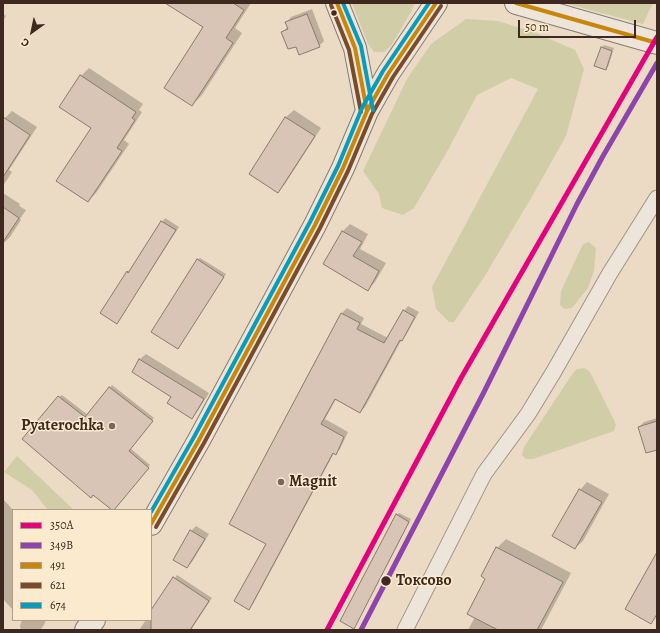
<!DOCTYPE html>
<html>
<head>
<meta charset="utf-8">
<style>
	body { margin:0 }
	#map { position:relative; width:660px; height:633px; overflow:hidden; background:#ebdbc4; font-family:Alegreya,serif }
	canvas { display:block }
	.frame { position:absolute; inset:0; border:4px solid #3f281f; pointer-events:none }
	.legend { position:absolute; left:12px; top:509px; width:140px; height:112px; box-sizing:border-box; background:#fceacf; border:1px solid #b09c89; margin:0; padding:5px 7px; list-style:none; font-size:12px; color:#3f281f }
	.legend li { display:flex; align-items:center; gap:8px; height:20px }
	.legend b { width:20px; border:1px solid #b09c89 }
	.north { position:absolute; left:12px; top:12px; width:40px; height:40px; -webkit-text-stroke:3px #fceacf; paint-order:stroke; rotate:213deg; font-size:11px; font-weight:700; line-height:16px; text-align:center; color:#3f281f }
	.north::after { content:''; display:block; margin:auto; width:14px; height:18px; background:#3f281f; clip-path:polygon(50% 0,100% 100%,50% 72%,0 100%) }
	.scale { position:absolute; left:518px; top:20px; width:118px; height:18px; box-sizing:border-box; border:2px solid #3f281f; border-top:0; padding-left:5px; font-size:12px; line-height:14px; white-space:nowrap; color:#3f281f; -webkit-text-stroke:3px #fceacf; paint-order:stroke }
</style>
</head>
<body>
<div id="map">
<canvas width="660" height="633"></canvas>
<div class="frame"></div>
<ul class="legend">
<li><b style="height:5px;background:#e5007d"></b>350А</li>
<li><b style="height:5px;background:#8e44ad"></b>349В</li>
<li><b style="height:5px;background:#c98608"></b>491</li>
<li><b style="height:5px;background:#7a4b2a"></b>621</li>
<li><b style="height:5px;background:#069cbc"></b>674</li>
</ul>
<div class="north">С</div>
<div class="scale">50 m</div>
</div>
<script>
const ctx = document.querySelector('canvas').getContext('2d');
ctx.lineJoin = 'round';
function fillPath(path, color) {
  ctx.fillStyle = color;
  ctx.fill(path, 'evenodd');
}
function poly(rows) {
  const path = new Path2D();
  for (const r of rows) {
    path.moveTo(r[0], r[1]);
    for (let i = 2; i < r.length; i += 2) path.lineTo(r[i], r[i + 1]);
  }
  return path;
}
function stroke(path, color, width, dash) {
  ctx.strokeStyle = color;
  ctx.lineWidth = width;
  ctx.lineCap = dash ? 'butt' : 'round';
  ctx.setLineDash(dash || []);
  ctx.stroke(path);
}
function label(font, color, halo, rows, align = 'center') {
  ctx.font = font + ' Alegreya,serif';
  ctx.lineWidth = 3;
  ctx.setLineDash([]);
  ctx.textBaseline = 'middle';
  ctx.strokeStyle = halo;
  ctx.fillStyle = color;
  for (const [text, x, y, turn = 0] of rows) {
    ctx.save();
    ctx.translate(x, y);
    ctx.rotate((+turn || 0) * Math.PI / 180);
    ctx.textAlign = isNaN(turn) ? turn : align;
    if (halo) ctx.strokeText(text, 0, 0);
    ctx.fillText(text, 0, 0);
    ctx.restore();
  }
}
fillPath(poly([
	[352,3,415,3,411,12,391,46,384,52,374,52,368,44],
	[564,3,653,3,643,24],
	[466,19,498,21,536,33,575,50,584,69,566,136,534,193,486,274,454,322,449,322,436,309,432,287,538,89,511,78,477,95,448,150,414,208,403,215,382,208,379,194,363,171,407,79,431,44],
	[589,242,596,248,594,271,588,288,572,308,564,309,560,305,561,291,583,244],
	[585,368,590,372,613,418,616,425,614,431,533,459,526,459,522,455,524,447,573,373,577,369],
	[17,456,74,510,48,510,32,490,4,472]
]), '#d1cda7');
fillPath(poly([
	[175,3,251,3,235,28,242,33,202,95,192,105,204,27],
	[312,9,324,41,319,46,283,32,288,26,287,22,291,17],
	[3,14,6,16,3,21],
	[604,45,614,48,608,67,605,69,596,65,602,47],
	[89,68,143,104,139,110,142,112,124,140,129,144,96,193,88,201,93,128,81,76],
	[294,110,321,128,285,184,278,192,250,174,286,117],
	[12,111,37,127,9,170,12,172,3,186,3,120],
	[3,193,20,204,19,206,26,210,20,219,21,220,10,237,3,244],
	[165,218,179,227,117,323,127,272,132,269],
	[350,224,368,234,360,249,386,263,375,282,368,290,324,264,343,231],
	[200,258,226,274,178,348,197,260],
	[408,306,419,312,406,335,402,339,365,407,360,412,336,399,325,419,348,432,340,449,336,453,334,453,253,604,249,609,267,544,230,524,342,313,347,308,364,318,361,324,388,338,404,311],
	[146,354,209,393,197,412,192,418,172,396,133,372,140,359],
	[112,385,154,418,130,448,150,465,115,507,59,397,62,395,88,415],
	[657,418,657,449,639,427,644,422],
	[587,482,609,494,583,541,575,548,580,490],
	[3,499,13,510,13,610,3,599],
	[399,513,411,519,356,625,396,515],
	[196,526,209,534,192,562,187,567,191,531],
	[506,539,571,573,541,630,468,630,475,617,497,548],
	[177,575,212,598,191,630,139,630,146,620,151,620,151,612],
	[22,620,46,620,44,625,40,630,21,630,20,626]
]), '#0003');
const building = poly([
	[165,3,233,3,244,10,226,38,233,43,192,106,164,88,203,27,165,3],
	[307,14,320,47,299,55,296,47,288,49,281,32,288,29,285,22,307,14],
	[601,47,612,51,606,70,594,66,601,47],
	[80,75,136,112,132,118,135,120,117,148,122,151,88,202,56,181,91,128,59,107,80,75],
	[3,117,30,135,3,177,3,117],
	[285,117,315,136,278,193,249,174,285,117],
	[3,207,19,218,3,242,3,207],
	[161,221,176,230,117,324,100,313,127,271,128,273,161,221],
	[342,231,362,242,353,256,379,271,368,291,323,264,342,231],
	[197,259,224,277,178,349,151,332,197,259],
	[403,310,415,317,402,341,400,340,360,413,335,399,321,424,344,437,336,455,333,453,249,610,234,601,266,544,229,524,341,313,360,323,357,329,384,343,403,310],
	[139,359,204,399,192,419,167,403,171,397,132,372,139,359],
	[109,387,153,421,129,451,149,468,114,510,112,510,93,495,91,498,22,439,58,396,85,417,109,387],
	[657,421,657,450,646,453,638,427,657,421],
	[579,489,602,502,575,549,552,536,579,489],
	[396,514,409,522,354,629,340,621,396,514],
	[190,530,205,539,187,568,173,560,190,530],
	[496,547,563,582,537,630,498,630,467,614,485,579,481,576,496,547],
	[657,552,657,614,651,624,625,609,657,552],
	[173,577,209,601,190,630,151,630,151,610,173,577]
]);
fillPath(building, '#d8c5b6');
stroke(building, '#877b6f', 1);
const street = poly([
	[405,630,484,474,528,414,553,373,610,273,657,198]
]);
const secondary = poly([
	[337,3,355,48,367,111],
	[516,3,657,43],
	[151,524,199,440,315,225,343,168,367,111,388,74,436,3],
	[86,630,94,620]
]);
stroke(street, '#9f9385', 17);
stroke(secondary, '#877b6f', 24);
stroke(street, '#ede5da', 15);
stroke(secondary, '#ede5da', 22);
stroke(poly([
	[337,3,355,48,367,111],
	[516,3,657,43],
	[151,524,199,440,315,225,343,168,367,111,388,74,436,3]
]), '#c98608', 4);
stroke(poly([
	[331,5,349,50,361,112],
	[156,527,204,443,320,228,348,171,372,114,393,77,441,6]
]), '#7a4b2a', 4);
stroke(poly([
	[343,3,361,46,373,110],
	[151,512,194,437,310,222,338,166,362,108,383,71,429,3]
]), '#069cbc', 4);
stroke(poly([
	[327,630,461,378,657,37]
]), '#e5007d', 5);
stroke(poly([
	[361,630,484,392,577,204,603,156,657,63]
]), '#8e44ad', 5);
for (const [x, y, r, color] of [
	[334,13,3.5,"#3f281f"],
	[112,426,4,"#7b6759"],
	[281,482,4,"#7b6759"],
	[386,581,5.5,"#3f281f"]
]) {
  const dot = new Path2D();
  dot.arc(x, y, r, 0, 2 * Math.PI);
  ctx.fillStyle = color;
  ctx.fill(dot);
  stroke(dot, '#fceacf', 1.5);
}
label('bold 16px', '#3f281f', '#fceacf', [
	["Pyaterochka",104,426],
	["Magnit",289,482,"left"]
], 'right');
label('bold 16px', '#3f281f', '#fceacf', [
	["Токсово",396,581]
], 'left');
</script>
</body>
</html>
